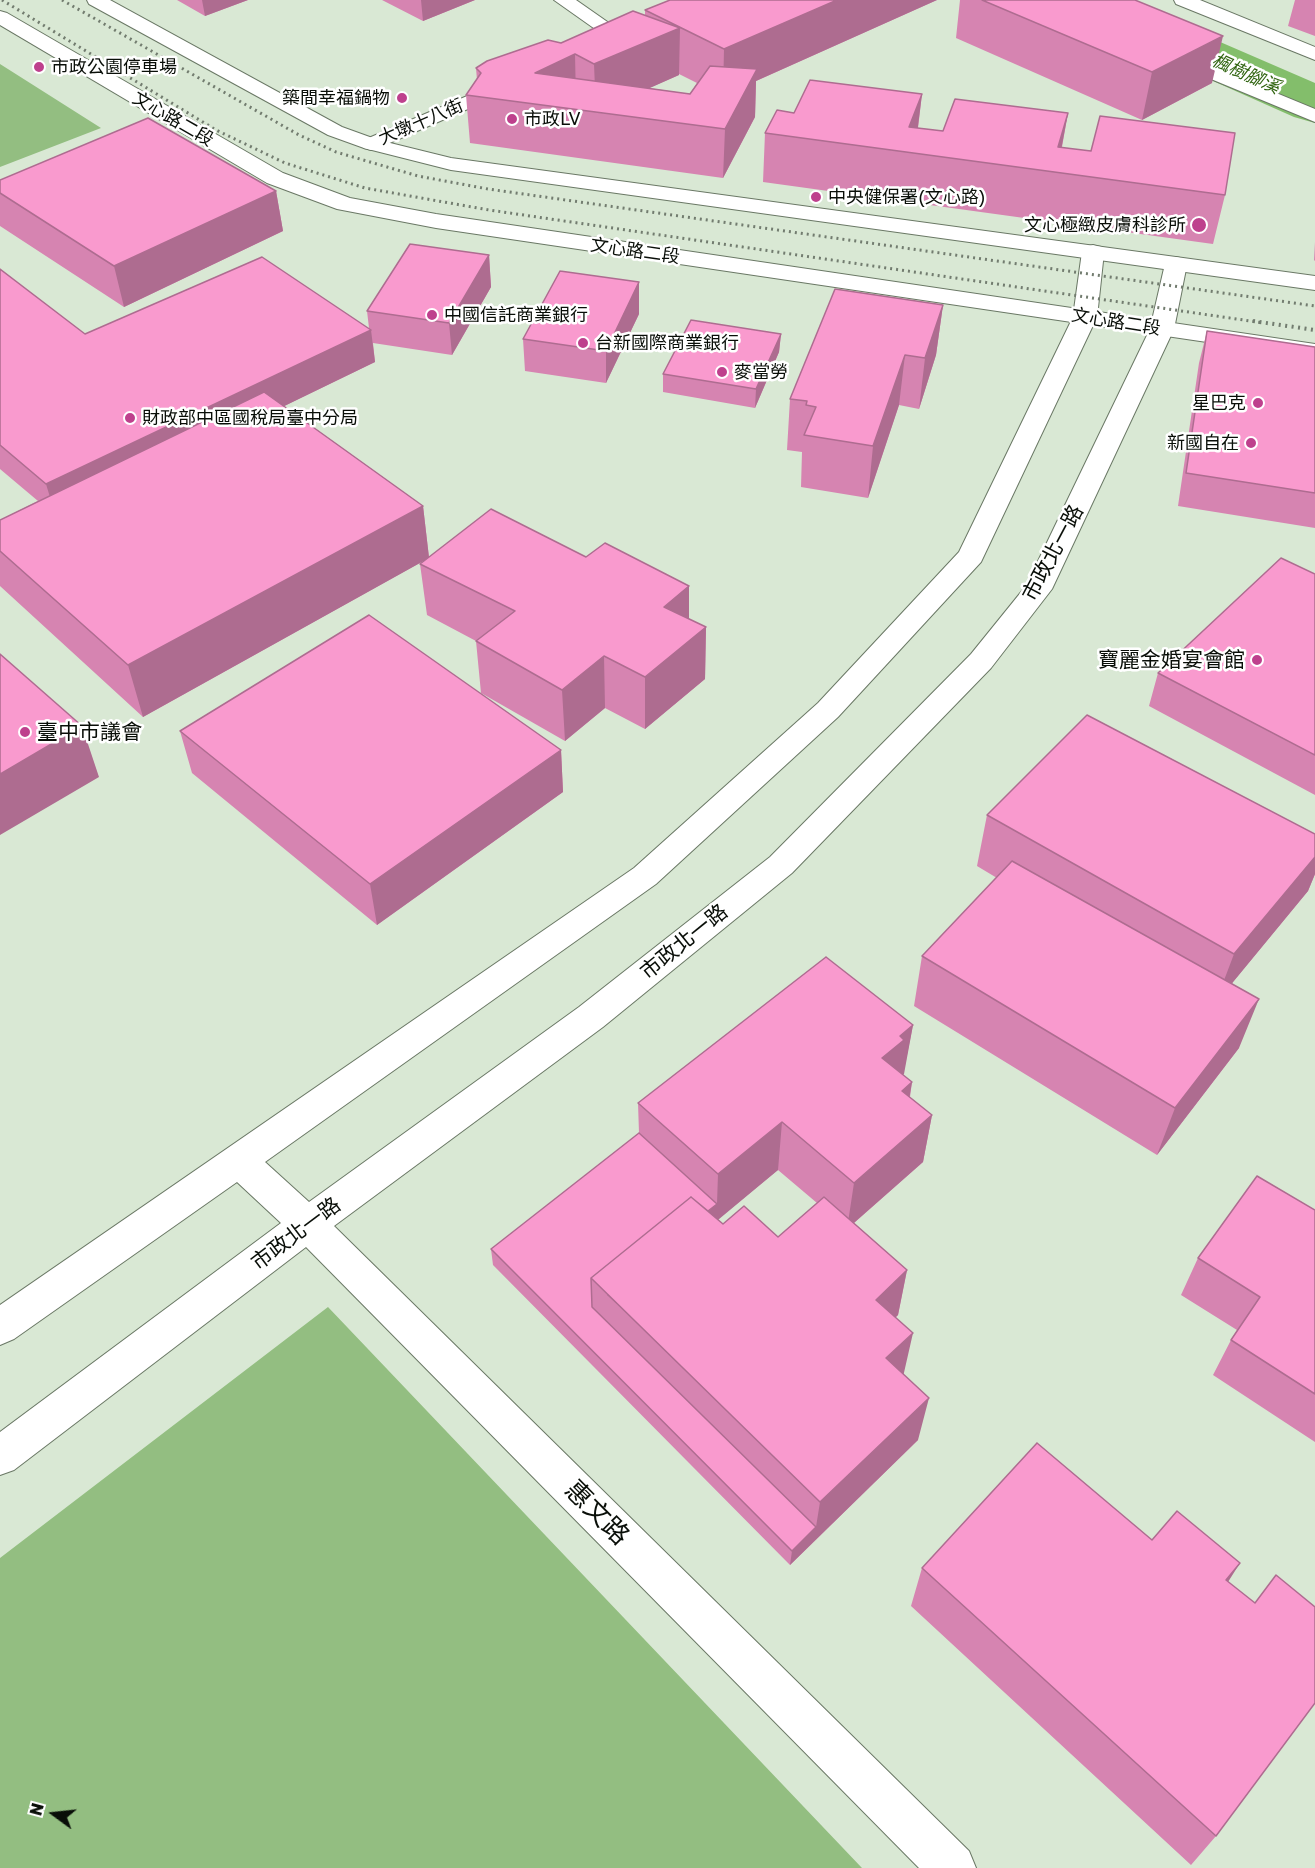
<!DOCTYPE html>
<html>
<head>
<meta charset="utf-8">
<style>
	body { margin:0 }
	#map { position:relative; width:1315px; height:1868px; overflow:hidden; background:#d9e8d4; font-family:"Golos Text",sans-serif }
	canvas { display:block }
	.north { position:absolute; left:24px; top:1784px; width:60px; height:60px; -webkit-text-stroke:4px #fff; paint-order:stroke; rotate:285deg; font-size:16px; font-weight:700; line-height:24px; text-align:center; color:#090e08 }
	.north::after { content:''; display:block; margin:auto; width:21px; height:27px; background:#090e08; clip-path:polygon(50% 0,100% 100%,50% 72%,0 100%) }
</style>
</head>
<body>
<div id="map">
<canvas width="1315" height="1868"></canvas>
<div class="north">N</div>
</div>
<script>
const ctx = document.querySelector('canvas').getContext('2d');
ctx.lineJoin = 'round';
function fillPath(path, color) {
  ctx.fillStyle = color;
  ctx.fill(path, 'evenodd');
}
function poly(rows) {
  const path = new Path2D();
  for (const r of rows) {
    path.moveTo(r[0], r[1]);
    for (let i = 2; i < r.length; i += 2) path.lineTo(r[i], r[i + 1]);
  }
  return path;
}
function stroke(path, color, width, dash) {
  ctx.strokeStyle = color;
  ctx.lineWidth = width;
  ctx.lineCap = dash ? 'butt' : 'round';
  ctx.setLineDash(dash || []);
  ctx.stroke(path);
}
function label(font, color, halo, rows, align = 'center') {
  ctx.font = font + ' "Golos Text","Noto Sans TC",sans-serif';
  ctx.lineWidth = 5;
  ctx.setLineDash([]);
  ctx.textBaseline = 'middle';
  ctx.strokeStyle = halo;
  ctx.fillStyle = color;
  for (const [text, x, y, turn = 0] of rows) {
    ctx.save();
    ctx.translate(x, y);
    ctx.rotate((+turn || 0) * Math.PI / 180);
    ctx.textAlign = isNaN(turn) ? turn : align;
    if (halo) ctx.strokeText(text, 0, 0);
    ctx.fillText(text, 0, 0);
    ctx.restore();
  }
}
fillPath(poly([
	[0,64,101,128,0,167],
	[328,1307,862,1868,0,1868,0,1558]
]), '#93be81');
fillPath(poly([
	[1050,0,1123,0,1315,83,1315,123,1294,117,1058,12,1050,0]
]), '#83be6b');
const minor = poly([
	[554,0,576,0,629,37,626,41,612,41,554,0],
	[1174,0,1200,0,1315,47,1315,60,1176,4,1174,0],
	[1172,50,1315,109,1315,122,1165,60,1162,56,1165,52,1172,50],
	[507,79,514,81,517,85,514,89,378,148,371,150,364,148,360,144,364,140,507,79],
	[1093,245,1101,247,1104,252,1097,317,981,562,838,717,656,884,265,1162,309,1202,579,1007,770,857,971,654,1026,586,1150,329,1165,264,1168,259,1176,257,1184,259,1187,264,1174,329,1052,589,991,668,792,873,603,1027,334,1226,969,1851,976,1868,919,1868,306,1247,14,1470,0,1475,0,1432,281,1223,237,1182,14,1339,0,1345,0,1305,634,868,818,703,959,552,1073,317,1082,252,1085,247,1093,245]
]);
const major = poly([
	[87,0,110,0,342,127,378,140,451,158,1315,276,1315,290,451,170,364,148,328,135,89,4,87,0],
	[0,11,7,13,283,173,350,198,436,214,1315,344,1315,358,436,228,337,209,267,183,0,25,0,11]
]);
stroke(minor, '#6a7865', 2);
stroke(major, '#6a7865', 2);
fillPath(minor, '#fff');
fillPath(major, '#fff');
stroke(poly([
	[2,0,216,130,285,163,365,188,489,210,1264,323],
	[62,0,299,135,336,152,418,176,488,189,1315,306]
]), '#727c6f', 3, [2, 4]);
stroke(poly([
	[1253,321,1315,330]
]), '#727c6f', 4, [2, 4.5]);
fillPath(poly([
	[177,0,248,0,205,16],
	[382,0,475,0,423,21],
	[670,0,937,0,756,81,755,117,723,178,470,143,466,95,477,80,476,68,561,43,645,16,645,10],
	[679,74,697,83,690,94,649,88,679,75],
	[960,0,1135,0,1212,83,1142,120,956,38],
	[1295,0,1315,0,1315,36,1288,26],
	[922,94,918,128,943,131,1068,113,1062,147,1225,195,1213,244,763,182,765,133,794,113],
	[0,180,276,191,283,231,124,307,0,226],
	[1315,242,1315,261,1314,260],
	[489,255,491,287,452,355,373,343,375,362,284,406,423,506,429,557,586,557,689,586,689,619,706,627,705,679,645,729,605,708,565,741,481,693,476,641,427,615,420,564,425,560,143,717,0,586,0,520,38,501,0,469,0,269,85,334,369,328,367,311],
	[639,282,639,314,606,383,525,371,523,339],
	[943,305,936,355,919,409,899,405,868,498,801,487,802,452,787,450,790,399],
	[1207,331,1315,347,1315,528,1178,506,1199,363],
	[781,334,779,352,755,408,663,392,663,374],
	[1315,574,1315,795,1149,706,1158,673],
	[180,731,561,750,563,792,377,925,192,773],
	[987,815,1315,834,1315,874,1308,891,1232,983,1239,1048,1157,1155,914,1006,922,956,997,878,977,866],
	[913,1025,903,1075,912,1082,910,1097,932,1115,923,1162,854,1223,907,1270,898,1315,895,1318,903,1375,918,1440,790,1565,493,1265,491,1249,639,1133,638,1103],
	[778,1170,817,1203,778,1237,723,1224,718,1219],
	[1315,1210,1315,1442,1213,1375,1231,1340,1237,1330,1181,1295,1198,1258],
	[1152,1540,1228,1582,1216,1836,1191,1865,911,1606,922,1568]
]), '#d684b1');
fillPath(poly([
	[202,0,248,0,205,16],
	[421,0,475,0,423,21],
	[837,0,937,0,756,81,755,117,723,178,725,129,723,96,724,49],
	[680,28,679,75,596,112,594,64],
	[1223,36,1212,83,1142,120,1152,72],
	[575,54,576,102,535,73],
	[922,94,916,142,909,127],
	[1068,113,1059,161,1058,147],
	[276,191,283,231,124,307,114,266],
	[489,255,491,287,452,355,449,323],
	[639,282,639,314,606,383,606,351],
	[943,305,936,355,919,409,925,358],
	[371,330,375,362,56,517,46,484],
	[781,334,779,352,755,408,756,389],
	[905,355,899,405,868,498,873,446],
	[423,506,429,558,143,717,128,665],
	[689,586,689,638,664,607],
	[706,627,705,679,645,729,645,677],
	[604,656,605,708,565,741,562,690],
	[82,726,99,777,0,835,0,774],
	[561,750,563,792,377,925,370,884],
	[1315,857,1315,874,1308,891,1215,1004,1234,954],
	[1259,999,1239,1048,1157,1155,1175,1108],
	[913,1025,904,1074,898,1080,882,1058,900,1036],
	[912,1082,904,1130,902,1091],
	[932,1115,923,1162,847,1229,854,1183],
	[782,1122,778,1170,617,1304,607,1295,717,1204,718,1174],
	[907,1270,898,1315,868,1344,876,1300],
	[913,1333,903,1377,886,1358],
	[929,1398,918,1440,790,1565,792,1551,816,1527,820,1502],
	[1240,1563,1216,1601,1226,1580]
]), '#ae6c90');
const building = poly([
	[670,0,837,0,724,49,645,10,670,0],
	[982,0,1135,0,1223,36,1152,72,982,0],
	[633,11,680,28,594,64,575,54,535,73,690,94,710,66,757,69,725,129,466,95,481,73,476,68,487,61,548,40,561,43,633,11],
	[810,80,922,94,909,127,943,131,955,99,1068,113,1058,147,1091,151,1100,116,1235,133,1225,195,765,133,777,110,794,113,810,80],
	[148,118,276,191,114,266,0,193,0,180,148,118],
	[410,244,489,255,449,323,367,311,410,244],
	[262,257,371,330,46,484,0,445,0,269,85,334,262,257],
	[560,271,639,282,606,351,523,339,560,271],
	[835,289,943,305,925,358,905,355,873,446,804,435,816,407,806,405,807,401,790,399,835,289],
	[691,320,781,334,756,389,663,374,691,320],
	[1207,331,1315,347,1315,493,1186,473,1207,331],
	[264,392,423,506,128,665,0,551,0,520,264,392],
	[491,509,586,557,605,543,689,586,664,607,706,627,645,677,604,656,562,690,476,641,515,611,420,564,491,509],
	[1281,558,1315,574,1315,755,1158,673,1281,558],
	[369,615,561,750,370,884,180,731,369,615],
	[0,654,82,726,0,774,0,654],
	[1087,715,1315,834,1315,857,1234,954,987,815,1087,715],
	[1012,861,1259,999,1175,1108,922,956,1012,861],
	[826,957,913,1025,900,1036,904,1040,882,1058,912,1082,902,1091,932,1115,854,1183,782,1122,718,1174,638,1103,826,957],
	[639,1133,717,1204,708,1211,691,1197,591,1278,592,1307,816,1527,792,1551,491,1249,639,1133],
	[1257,1176,1315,1210,1315,1394,1231,1340,1260,1297,1198,1258,1257,1176],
	[691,1197,723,1224,744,1206,778,1237,824,1197,907,1270,876,1300,913,1333,886,1358,929,1398,820,1502,591,1278,691,1197],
	[1037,1443,1152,1540,1177,1511,1240,1563,1226,1580,1255,1603,1276,1575,1315,1607,1315,1703,1216,1836,922,1568,1037,1443]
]);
fillPath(building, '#f99ace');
stroke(building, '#ae6c90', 1.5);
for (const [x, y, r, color] of [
	[39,67,6,"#be408d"],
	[402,98,6,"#be408d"],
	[512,119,6,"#be408d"],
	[816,197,6,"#be408d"],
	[1199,225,8,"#be408d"],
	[432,315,6,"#be408d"],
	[583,343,6,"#be408d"],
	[722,372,6,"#be408d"],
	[1258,403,6,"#be408d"],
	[130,418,6,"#be408d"],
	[1251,443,6,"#be408d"],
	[1257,660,6,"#be408d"],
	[25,732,6,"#be408d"]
]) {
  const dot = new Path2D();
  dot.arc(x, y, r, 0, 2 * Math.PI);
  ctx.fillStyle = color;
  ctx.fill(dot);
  stroke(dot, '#fff', 2);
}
label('18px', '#090e08', '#fff', [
	["市政公園停車場",51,67],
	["築間幸福鍋物",390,98,"right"],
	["市政LV",524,119],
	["中央健保署(文心路)",828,197],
	["文心極緻皮膚科診所",1186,225,"right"],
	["中國信託商業銀行",444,315],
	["台新國際商業銀行",595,343],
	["麥當勞",734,372],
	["星巴克",1246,403,"right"],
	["財政部中區國稅局臺中分局",142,418],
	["新國自在",1239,443,"right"]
], 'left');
label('italic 18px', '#2e630e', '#fff', [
	["楓樹腳溪",1246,74,24]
]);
label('18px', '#090e08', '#fff', [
	["文心路二段",173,119,30],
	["大墩十八街",421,122,-23],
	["文心路二段",635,251,8],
	["文心路二段",1116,322,9]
]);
label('21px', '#090e08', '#fff', [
	["市政北一路",1053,553,-62],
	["市政北一路",684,942,-39],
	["市政北一路",296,1234,-37]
]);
label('21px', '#090e08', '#fff', [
	["寶麗金婚宴會館",1245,660],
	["臺中市議會",37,732,"left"]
], 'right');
label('26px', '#090e08', '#fff', [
	["惠文路",597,1513,45]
]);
</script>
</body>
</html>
